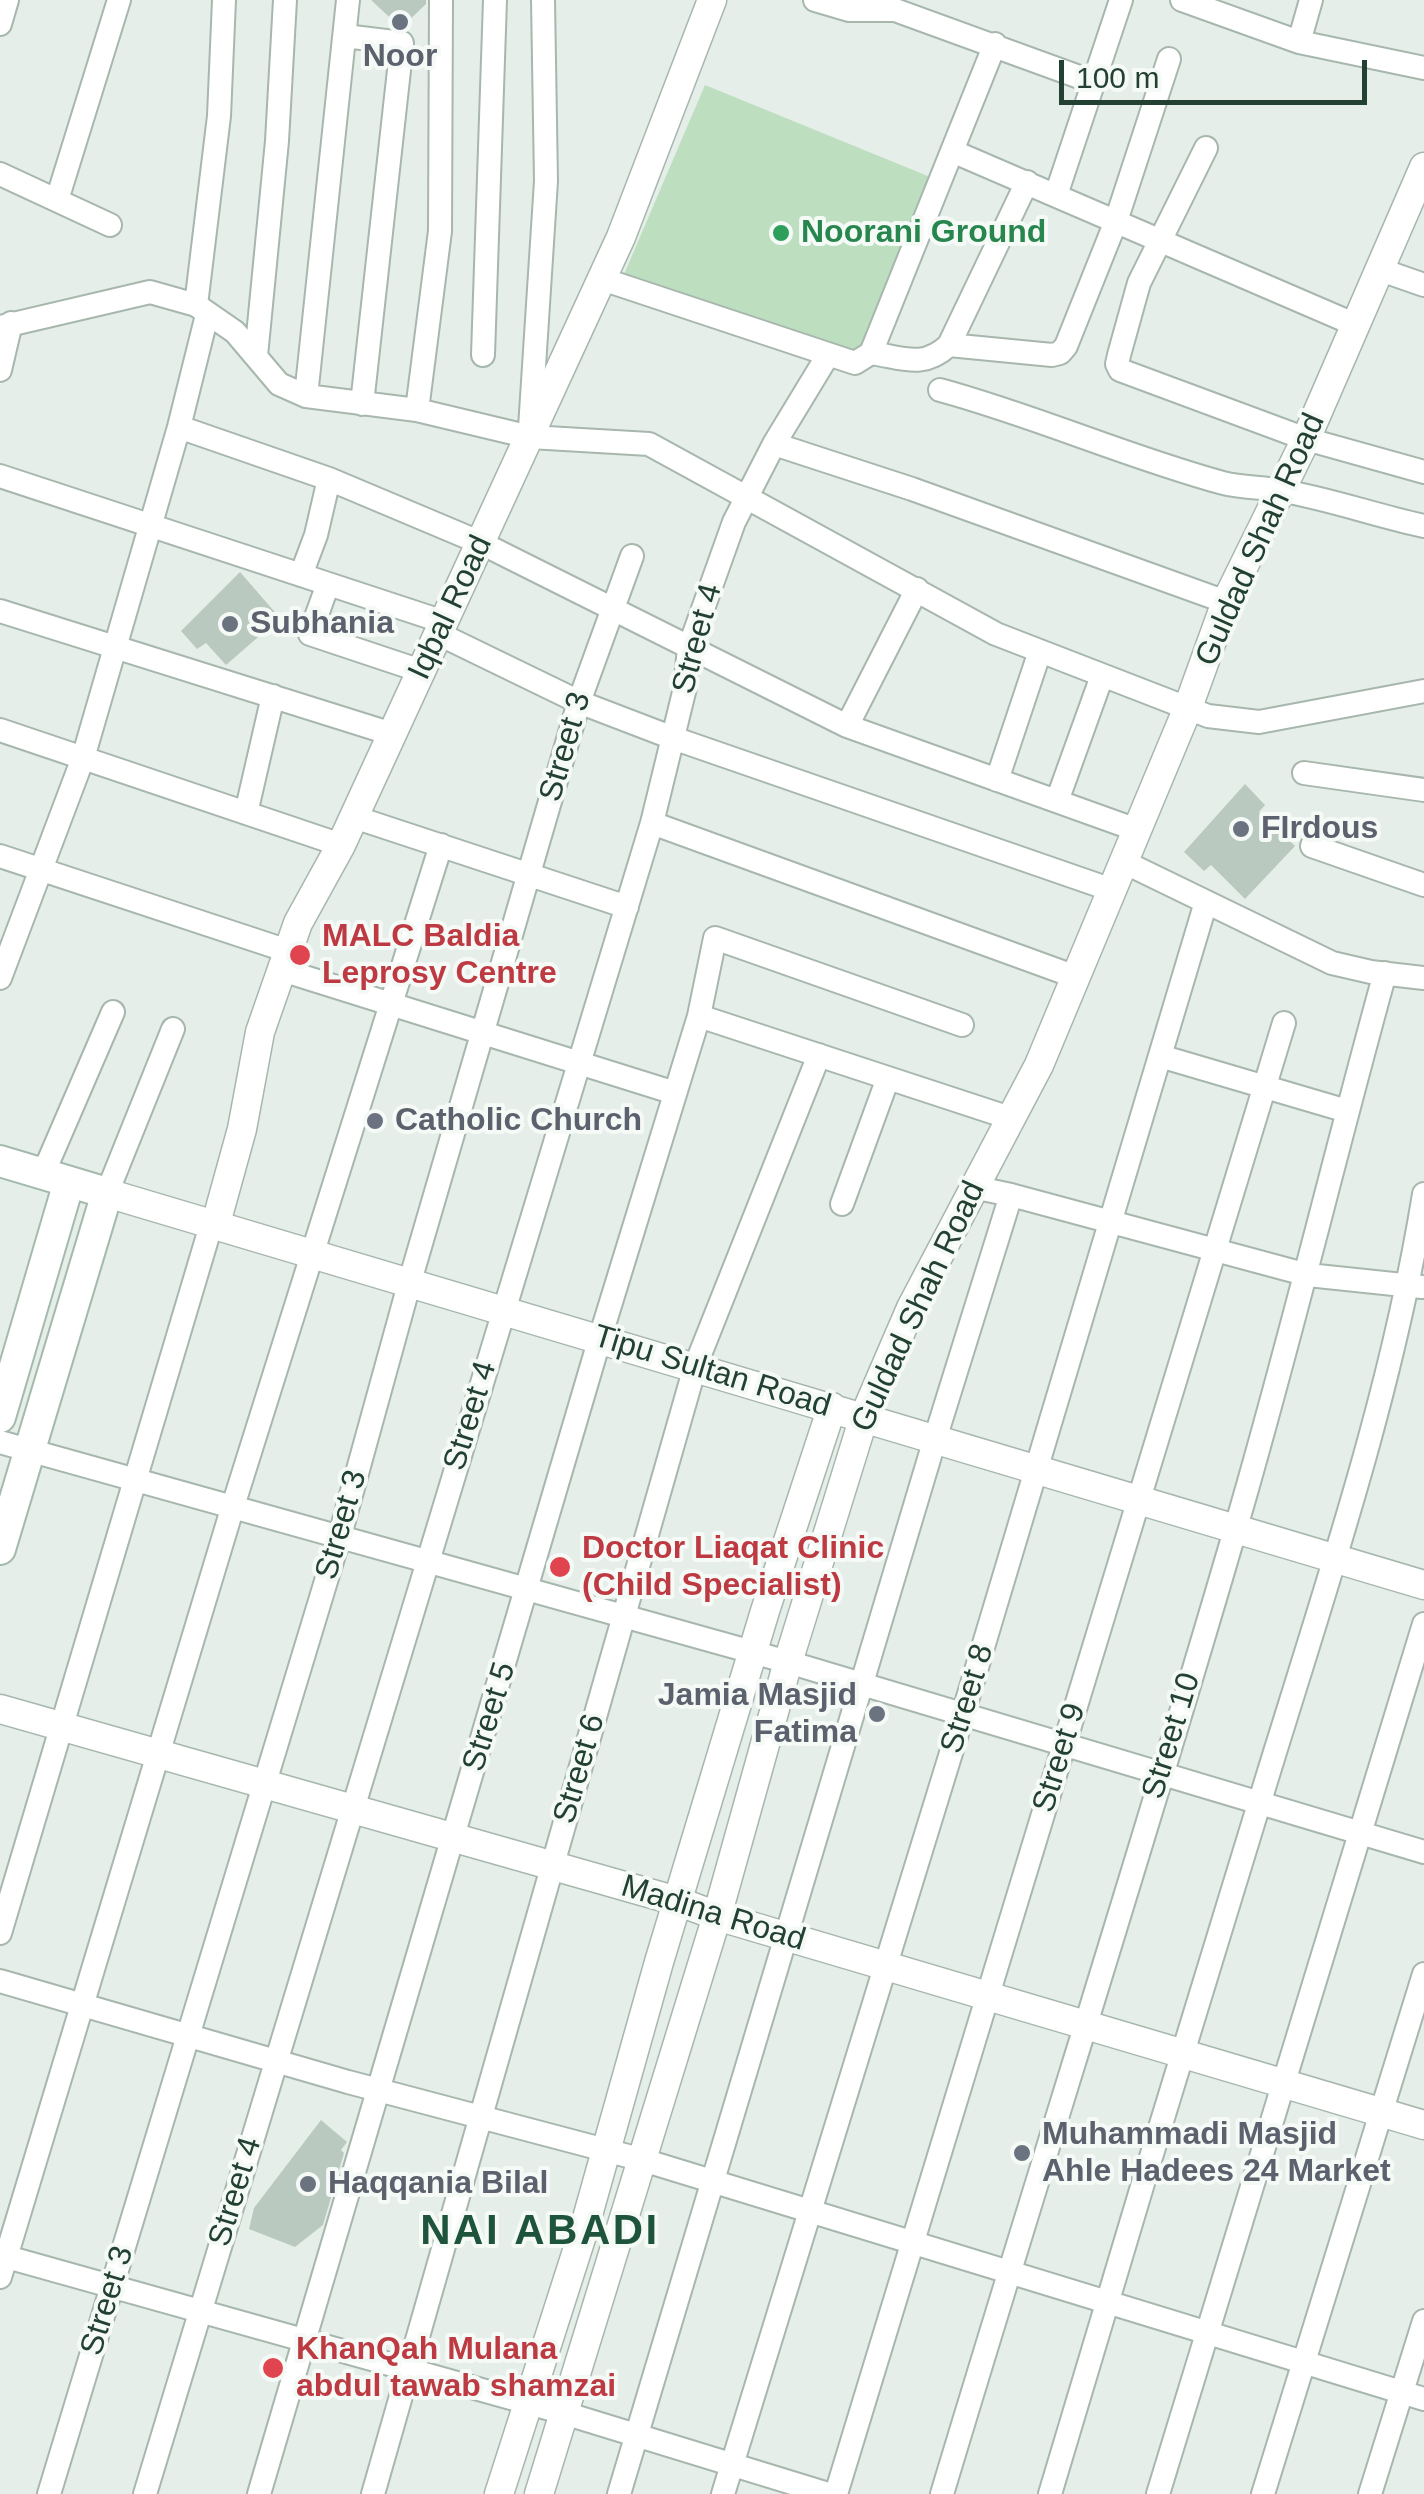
<!DOCTYPE html>
<style>
body{margin:0}
#map{position:relative;width:1424px;height:2494px;overflow:hidden;background:#e5eee8;font-family:Helvetica,sans-serif}
canvas{display:block}
.scale{position:absolute;left:1059px;top:60px;width:308px;height:45px;box-sizing:border-box;border:5px solid #234133;border-top:0;padding-left:12px;font-size:30px;line-height:35px;white-space:nowrap;color:#234133;-webkit-text-stroke:8px #f5faf7;paint-order:stroke}
</style>
<div id="map">
<canvas width="1424" height="2494"></canvas>
<div class="scale">100 m</div>
</div>
<script>
const context = document.querySelector('canvas').getContext('2d');
context.lineJoin = 'round';
function fill(path, color) {
  context.fillStyle = color;
  context.fill(path, 'evenodd');
}
function stroke(path, color, width, dash) {
  context.strokeStyle = color;
  context.lineWidth = width;
  context.lineCap = dash ? 'butt' : 'round';
  context.setLineDash(dash || []);
  context.stroke(path);
}
function write(font, color, halo, rows, align = 'center') {
  context.font = font + ' Helvetica,sans-serif';
  context.lineWidth = 8;
  context.setLineDash([]);
  context.textBaseline = 'middle';
  context.strokeStyle = halo;
  context.fillStyle = color;
  for (const [text, x, y, turn = 0] of rows) {
    context.save();
    context.translate(x, y);
    context.rotate((+turn || 0) * Math.PI / 180);
    context.textAlign = isNaN(turn) ? turn : align;
    if (halo) context.strokeText(text, 0, 0);
    context.fillText(text, 0, 0);
    context.restore();
  }
}
const green = new Path2D(`
 M705 85 940 181 855 363 619 286Z`);
const building = new Path2D(`
 M371 0H426V4L401 28Z
 M240 572 280 618 226 665 206 643 197 649 181 631Z
 M1245 784 1265 805 1259 812 1295 846 1245 899 1211 865 1204 871 1184 852Z
 M321 2120 347 2142 341 2150 344 2153 323 2225 295 2247 249 2229 254 2208Z`);
const minor = new Path2D(`
 M815 0 849 10H895L1093 82
 M1182 0 1299 42 1424 68
 M0 24 7 0
 M345 36 402 43 362 404
 M1299 42 1311 0
 M1206 148 1139 283 1119 355 1117 364 1120 370 1306 439 1424 472
 M952 151 1356 325
 M0 174 110 225
 M1056 195 1121 0
 M57 200 119 0
 M1381 270 1424 285
 M602 279 855 363 871 353 995 44
 M196 305 219 116 224 0
 M0 327 150 292 196 305 235 332 279 384 306 396 417 410 530 437 649 444 996 634 1208 716 1259 722 1424 691
 M949 345 1052 355 1060 353 1066 346 1116 221 1169 59
 M871 353C904 358 923 369 949 345L1027 182
 M483 355 495 0
 M256 356 277 141 285 0
 M0 370 11 323
 M940 390C1036 416 1127 457 1223 483 1243 488 1263 487 1283 491 1330 499 1377 516 1424 526
 M306 396 348 0
 M417 410 440 231 441 0
 M179 427 329 479 481 543 847 726 1137 830
 M530 428 546 181 543 0
 M774 444 912 489 1226 602
 M0 476 444 622
 M301 575 316 535 329 479
 M328 584 310 634 421 671
 M0 611 392 734
 M439 634 579 702 673 738 1112 890
 M847 726 917 589
 M0 730 341 845
 M1304 773 1424 790
 M997 780 1040 651
 M1057 801 1102 676
 M246 813 273 696
 M354 817 627 907
 M652 823 1076 977
 M1312 846 1424 885
 M0 856 288 951
 M1124 862 1332 963 1371 972 1424 978
 M282 970 675 1093
 M0 978 83 758 179 427 207 315
 M699 1016 1010 1118
 M1160 1056 1347 1111
 M43 1174 113 1012
 M107 1193 173 1029
 M1011 1195 1308 1275 1422 1287
 M842 1204 888 1078
 M0 1442 788 1662 1424 1852
 M0 1933 212 1222
 M0 1981 348 2082 643 2160 1424 2399
 M0 2255 564 2413 828 2494
 M0 2277 233 1506 441 845
 M49 2494 340 1535 410 1281 579 702 632 556
 M145 2494 652 823 685 688 689 648 734 522 774 444 828 355
 M259 2494 600 1338 699 1016 715 938 962 1025
 M373 2494 695 1367 819 1055
 M619 2494 935 1439 1011 1195 973 1187
 M723 2494 963 1714 1206 902
 M836 2494 1284 1023
 M942 2494C1039 2171 1142 1850 1236 1527 1290 1343 1334 1157 1385 973
 M1050 2494C1121 2255 1193 2016 1267 1778 1326 1586 1392 1393 1424 1194
 M1158 2494 1424 1624
 M1263 2494 1424 1974
 M1370 2494 1424 2321`);
const tertiary = new Path2D(`
 M107 1193 1424 1585
 M216 1223 242 1129 260 1032 298 923 341 845 621 237 712 0
 M0 1709 677 1901 717 1916 1424 2125
 M499 2494 584 2229 659 1962 765 1611 832 1407
 M539 2494 717 1916 788 1662 864 1417 911 1308 1039 1065 1187 710 1226 602 1306 439 1424 167`);
const secondary = new Path2D(`
 M0 1161 107 1193 0 1549
 M0 1417 69 1182`);
const markers = [
 [400,22,10,"#6b7280"],
 [781,233,10,"#2e9e5b"],
 [230,624,10,"#6b7280"],
 [1241,829,10,"#6b7280"],
 [300,955,12,"#e0444e"],
 [375,1121,10,"#6b7280"],
 [560,1567,12,"#e0444e"],
 [877,1714,10,"#6b7280"],
 [1022,2153,10,"#6b7280"],
 [308,2184,10,"#6b7280"],
 [273,2368,12,"#e0444e"]
];
const worshipNames = [
 ["Noor",400,57,"center"],
 ["Subhania",250,624],
 ["FIrdous",1261,829],
 ["Catholic Church",395,1121],
 ["Jamia Masjid",857,1696,"right"],
 ["Fatima",857,1733,"right"],
 ["Muhammadi Masjid",1042,2135],
 ["Ahle Hadees 24 Market",1042,2172],
 ["Haqqania Bilal",328,2184]
];
const leisureNames = [
 ["Noorani Ground",801,233]
];
const streetNames = [
 ["Guldad Shah Road",1261,540,-66],
 ["Iqbal Road",451,608,-65],
 ["Street 4",698,639,-75],
 ["Street 3",566,747,-74],
 ["Guldad Shah Road",919,1307,-65],
 ["Tipu Sultan Road",712,1372,17],
 ["Street 4",471,1416,-73],
 ["Street 3",342,1525,-74],
 ["Street 8",968,1699,-73],
 ["Street 5",490,1717,-73],
 ["Street 10",1172,1736,-73],
 ["Street 9",1060,1758,-73],
 ["Street 6",580,1769,-74],
 ["Madina Road",713,1914,17],
 ["Street 4",236,2192,-73],
 ["Street 3",108,2301,-73]
];
const healthNames = [
 ["MALC Baldia",322,937],
 ["Leprosy Centre",322,974],
 ["Doctor Liaqat Clinic",582,1549],
 ["(Child Specialist)",582,1586],
 ["KhanQah Mulana",296,2350],
 ["abdul tawab shamzai",296,2387]
];
const districtNames = [
 ["NAI ABADI",540,2232]
];
fill(green, '#bddfc0');
fill(building, '#bac9c0');
stroke(minor, '#a7b7ae', 26);
stroke(tertiary, '#a7b7ae', 31);
stroke(secondary, '#a3baad', 34);
stroke(minor, '#fff', 22);
stroke(tertiary, '#fff', 28);
stroke(secondary, '#fff', 30);
for (const [x, y, r, color] of markers) {
  const dot = new Path2D();
  dot.arc(x, y, r, 0, 2 * Math.PI);
  context.fillStyle = color;
  context.fill(dot);
  stroke(dot, '#f5faf7', 4);
}
write('bold 32px', '#5b616d', '#f5faf7', worshipNames, 'left');
write('bold 32px', '#27864d', '#f5faf7', leisureNames, 'left');
write('32px', '#234133', '#f5faf7', streetNames);
write('bold 32px', '#be3a42', '#f5faf7', healthNames, 'left');
context.letterSpacing = '2.5px';
write('bold 42px', '#1e533c', '#f5faf7', districtNames);
context.letterSpacing = '0px';
</script>
